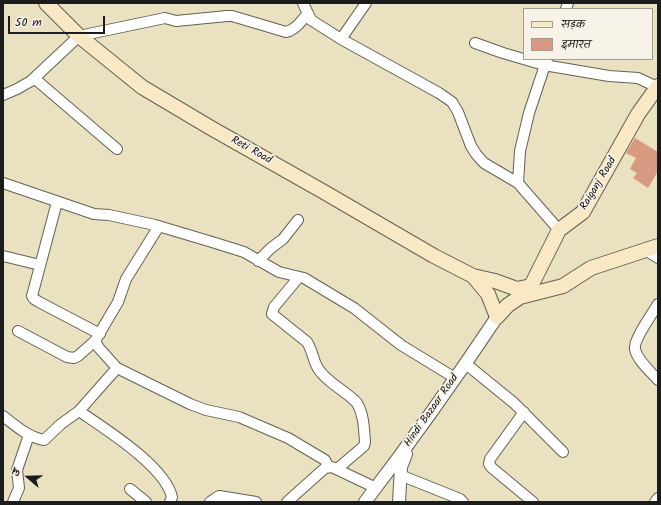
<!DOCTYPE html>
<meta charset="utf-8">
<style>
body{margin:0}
#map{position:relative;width:661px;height:505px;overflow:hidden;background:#e9e1bf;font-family:Kalam,"Playpen Sans Deva",sans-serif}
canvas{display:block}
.frame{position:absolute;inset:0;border:4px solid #1c1c1c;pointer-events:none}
.legend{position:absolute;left:523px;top:8px;width:130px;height:52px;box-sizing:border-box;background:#f7f3e8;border:1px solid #9f9d96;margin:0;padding:5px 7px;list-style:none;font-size:12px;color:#1c1c1c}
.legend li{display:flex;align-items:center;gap:8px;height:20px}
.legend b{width:20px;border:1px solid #9f9d96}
.north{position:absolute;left:8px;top:457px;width:40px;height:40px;-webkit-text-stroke:3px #f7f3e8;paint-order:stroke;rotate:290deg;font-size:11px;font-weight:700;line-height:16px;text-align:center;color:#1c1c1c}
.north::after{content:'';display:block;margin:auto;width:14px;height:18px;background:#1c1c1c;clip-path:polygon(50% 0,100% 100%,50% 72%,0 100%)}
.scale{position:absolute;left:8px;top:16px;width:97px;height:18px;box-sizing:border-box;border:2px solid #1c1c1c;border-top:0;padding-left:5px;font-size:12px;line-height:14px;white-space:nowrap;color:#1c1c1c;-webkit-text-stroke:3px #f7f3e8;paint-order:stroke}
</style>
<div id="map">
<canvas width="661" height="505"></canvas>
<div class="frame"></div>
<ul class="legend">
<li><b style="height:5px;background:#f8e8c3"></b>सड़क</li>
<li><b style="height:11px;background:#d79982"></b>इमारत</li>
</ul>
<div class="north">उ</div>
<div class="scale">50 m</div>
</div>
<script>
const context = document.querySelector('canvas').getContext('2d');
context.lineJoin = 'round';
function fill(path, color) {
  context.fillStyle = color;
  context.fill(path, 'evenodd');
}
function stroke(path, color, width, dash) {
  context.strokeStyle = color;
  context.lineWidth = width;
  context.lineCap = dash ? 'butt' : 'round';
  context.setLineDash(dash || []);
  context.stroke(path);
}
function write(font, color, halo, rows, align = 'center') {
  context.font = font + ' Kalam,sans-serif';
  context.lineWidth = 3.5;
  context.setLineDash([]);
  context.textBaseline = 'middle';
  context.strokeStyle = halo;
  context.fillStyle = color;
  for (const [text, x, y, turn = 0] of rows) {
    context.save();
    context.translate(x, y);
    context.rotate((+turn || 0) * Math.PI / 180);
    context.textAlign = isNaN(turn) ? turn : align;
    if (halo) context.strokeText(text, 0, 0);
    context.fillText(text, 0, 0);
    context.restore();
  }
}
const building = new Path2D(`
 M635 138 658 152V171L648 188 633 178 637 173 630 169 636 158 626 153Z`);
const minor = new Path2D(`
 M303 3 311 20 341 39 439 93 452 102 458 112 471 146 476 154 484 163 518 183 559 230
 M566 9 568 3
 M341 39 366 3
 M475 43 503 53 544 65 609 76 638 78 657 87
 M34 78 117 149
 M3 95 17 89 31 81 79 36 165 18 176 21 227 16H232L286 32C296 30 302 20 308 13
 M3 183 94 214 109 215 155 225 212 242 244 252 279 272 304 278 354 308 401 345 455 378
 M518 183 520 151 529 113 547 59
 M57 202 32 296 34 299 39 302 100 334
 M645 250 658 258
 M3 256 40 265
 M258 261 271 248 283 239 298 220
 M299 277 274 307 272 314 307 342C313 351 313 362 319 370 329 384 346 391 357 403 364 415 364 429 365 442L364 446 337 469
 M658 304C653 313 633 340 635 349 637 360 651 372 658 380
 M18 331 67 357 74 358 78 356 95 341
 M466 364 514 403 563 452
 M117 368 190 404 206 410 239 417 288 438 325 460 328 466
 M79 411C105 429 165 466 172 497L170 502
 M524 412 490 459 489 464 492 468 533 502
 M3 416C16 426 28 437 44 440L61 424 79 411 117 368 99 348 95 341 118 302 126 279 159 226
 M400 475 460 499 463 502
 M130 489 146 502
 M13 502 19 488 17 470 29 435
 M210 502 219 496 256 502
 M287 502 325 468 332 467 376 488
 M655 502 658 498`);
const tertiary = new Path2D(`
 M365 502C411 442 455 380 497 317
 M399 502 401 467 406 454`);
const secondary = new Path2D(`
 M46 3 79 36 142 87 211 128 324 192 434 256 473 276
 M473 276 495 281 517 289 520 297 508 305 497 317 488 294Z
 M517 289 531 286 559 230 583 212 638 114 658 86
 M520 297 563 286 591 268 658 246`);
const streetNames = [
 ["Reti Road",251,151,29],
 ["Raiganj Road",599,184,-59],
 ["Hindi Bazaar Road",432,411,-55]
];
fill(building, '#d79982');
stroke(minor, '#646155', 12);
stroke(tertiary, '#646155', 14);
stroke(secondary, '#646155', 16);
stroke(minor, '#fff', 10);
stroke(tertiary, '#fff', 12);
stroke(secondary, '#f8e8c3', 14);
write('11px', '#1c1c1c', '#f7f3e8', streetNames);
</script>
